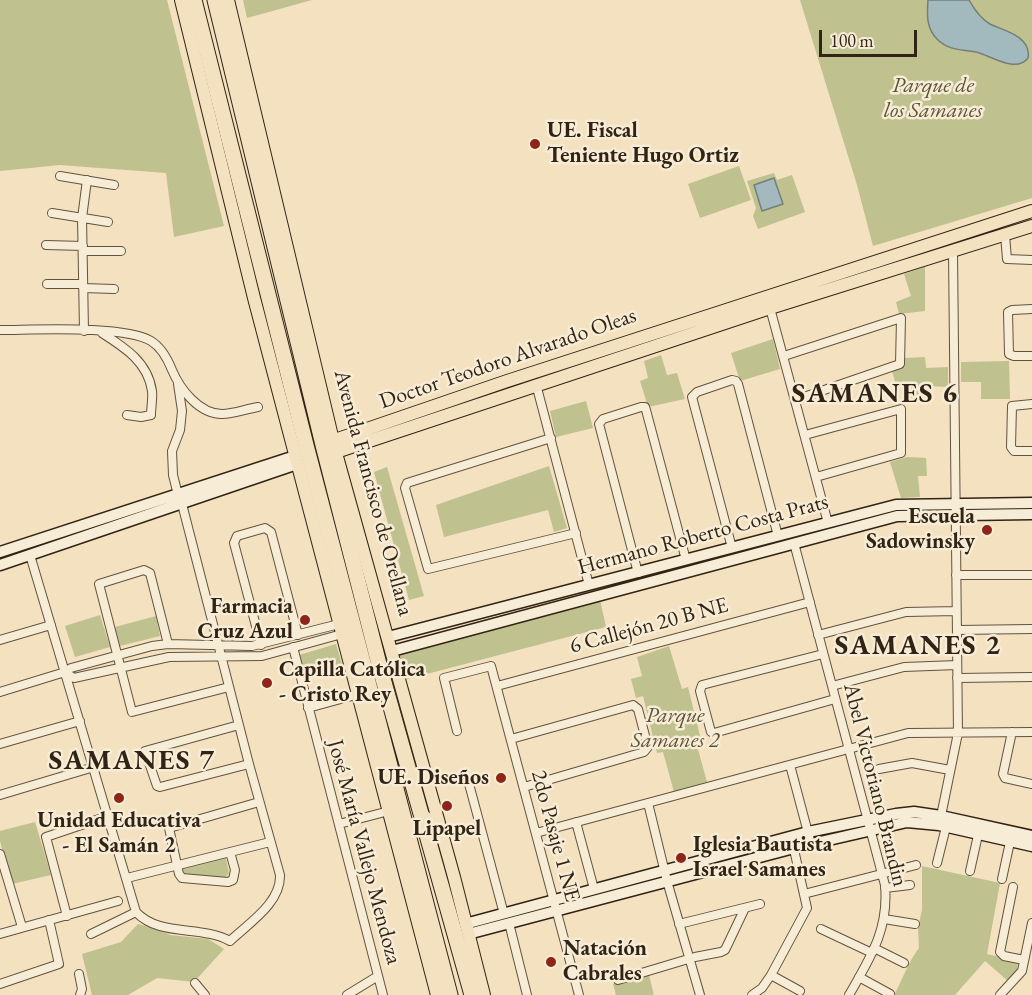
<!DOCTYPE html>
<meta charset="utf-8">
<style>
body{margin:0}
#map{position:relative;width:1032px;height:995px;overflow:hidden;background:#f3e1c0;font-family:"EB Garamond",serif}
canvas{display:block}
.scale{position:absolute;left:819px;top:30px;width:98px;height:27px;box-sizing:border-box;border:3px solid #322414;border-top:0;padding-left:8px;font-size:18px;line-height:21px;white-space:nowrap;color:#322414;-webkit-text-stroke:4px #f7ecd6;paint-order:stroke}
</style>
<div id="map">
<canvas width="1032" height="995"></canvas>
<div class="scale">100 m</div>
</div>
<script>
const context = document.querySelector('canvas').getContext('2d');
context.lineJoin = 'round';
function fill(path, color) {
  context.fillStyle = color;
  context.fill(path, 'evenodd');
}
function stroke(path, color, width, dash) {
  context.strokeStyle = color;
  context.lineWidth = width;
  context.lineCap = dash ? 'butt' : 'round';
  context.setLineDash(dash || []);
  context.stroke(path);
}
function write(font, color, halo, rows, align = 'center') {
  context.font = font + ' "EB Garamond",serif';
  context.lineWidth = 5;
  context.setLineDash([]);
  context.textBaseline = 'middle';
  context.strokeStyle = halo;
  context.fillStyle = color;
  for (const [text, x, y, turn = 0] of rows) {
    context.save();
    context.translate(x, y);
    context.rotate((+turn || 0) * Math.PI / 180);
    context.textAlign = isNaN(turn) ? turn : align;
    if (halo) context.strokeText(text, 0, 0);
    context.fillText(text, 0, 0);
    context.restore();
  }
}
const green = new Path2D(`
 M0 0H167L224 226 174 237 166 173 60 165 0 171Z
 M243 0H312L247 18Z
 M800 0H1032V198L873 246 857 185Z
 M739 166 751 200 700 218 688 184Z
 M774 173 777 180 792 175 805 212 758 229 753 216 756 208 747 181Z
 M925 267V311L899 314 896 302 911 296 904 274Z
 M773 339 780 369 740 381 731 353Z
 M661 355 667 375 677 373 685 399 648 407 640 381 648 378 644 361Z
 M925 357 926 368 948 367V387L927 386 926 400H907V383L896 385 892 371 905 367V358Z
 M1009 361 1010 399H981V382H961V362Z
 M586 401 593 428 556 437 550 411Z
 M907 457 926 458 927 476H918L920 497 901 498 890 462Z
 M549 466 567 528 554 532 548 510 444 537 436 505Z
 M387 467 424 596 409 600 374 472Z
 M599 595 606 627 400 681 392 651Z
 M100 615 110 647 75 657 65 626Z
 M156 616 160 636 120 646 115 627Z
 M336 644 342 664 306 676 299 655Z
 M669 646 682 689 688 687 701 740 696 742 707 782 674 792 663 752 657 753 643 696 636 698 631 679 642 676 637 657Z
 M35 822 51 875 12 884 0 841V831Z
 M225 855 229 873 225 878 182 874 180 867Z
 M922 866 1000 883 987 954 1018 961 1017 970 1008 981 985 961 955 995H894C903 979 908 962 919 948L918 928 922 910Z
 M138 924 161 930 170 935 208 939 224 949 194 982 157 978 128 995H92L82 954 121 942Z
 M649 975 654 995H616L613 984Z`);
const water = new Path2D(`
 M928 0H969C974 9 981 19 990 24 1002 30 1032 36 1028 58 1016 74 990 55 976 52 961 49 949 51 937 39 926 28 927 14 928 0Z
 M774 178 783 204 762 211 754 185Z`);
const street = new Path2D(`
 M60 176 114 185
 M52 213 108 222
 M1005 235 1007 259 1032 260
 M46 245 83 246
 M83 251H121
 M47 284H83
 M83 288 114 289
 M770 308 828 523
 M1032 309 1012 310 1008 312 1009 354 1014 356H1032
 M0 330C35 330 123 325 151 341 161 347 168 360 172 370 180 389 199 414 222 414 233 414 246 409 258 407
 M84 331 82 218 87 180
 M102 333C124 347 148 362 152 391 153 398 151 407 151 415L141 417 127 415
 M784 356 901 318 900 364 795 400
 M178 384 182 411 180 430 172 451 173 475 178 495
 M536 384 589 585
 M1032 404 1012 406 1011 447 1014 451H1032
 M805 435 901 409V453L816 477
 M551 438 407 483 405 488 428 569 576 533
 M794 543 885 885C889 930 870 958 849 995
 M732 548 692 397 697 392 732 380 736 381 738 384 778 536
 M30 555 136 912C159 937 201 925 230 941 249 923 281 903 280 875L249 764 182 504
 M638 573 599 424 603 419 641 407H645L646 410 686 560
 M956 575H1032
 M339 624 252 646 168 644 152 646 71 668 65 672 74 678 169 657 262 656 342 634
 M957 630 1032 629
 M818 635 906 612 956 611
 M0 640 51 625
 M168 644 150 573 144 570 99 584 132 712 229 687
 M261 645 234 543 237 536 265 528 271 532 298 635
 M293 647 383 995
 M823 654 702 685 700 691 711 732 714 733 835 699
 M957 678 1032 677
 M497 686 810 602
 M832 686 904 667 957 665
 M0 692 65 672
 M308 708 359 694
 M239 725 145 751 157 786 160 787 249 764
 M457 731 444 678 491 666 579 995
 M1012 732 1003 774 1005 778 1032 784
 M511 739 633 705 638 709 648 747 644 752 524 787
 M0 744 80 721
 M790 765 811 844
 M879 769 912 763 950 770
 M469 784 504 914
 M0 795 94 767
 M648 803 667 881 700 995
 M940 821 958 733 953 251
 M576 822 594 889
 M339 824 389 811
 M536 833 908 733 1032 732
 M230 852 235 870 233 880 228 882 182 878 179 874 169 828 259 802
 M0 854 22 927
 M937 863 946 827
 M970 871 978 835
 M127 878 270 842
 M1002 879 1010 842
 M1013 887 1000 952 1004 956 1024 960
 M885 888 910 885
 M804 894 916 865
 M67 916 46 837 108 816
 M884 919 915 924
 M509 923 527 995
 M679 924 760 904
 M821 929 872 953
 M0 934 118 901
 M91 934 136 912
 M874 948 904 963
 M79 974 82 989 80 995
 M771 975 800 991
 M859 977 890 994
 M618 980 695 957 721 952 725 950 745 908
 M195 983 205 995
 M0 984 59 964 49 920
 M347 995 378 976
 M752 995 762 988 771 975 807 908 793 845
 M1000 995 1022 971 1032 923`);
const secondary = new Path2D(`
 M0 552 295 456
 M0 565 297 464
 M388 637 896 505 1032 503
 M392 651 897 516 1032 514
 M465 924 808 832 896 814 914 812 941 816 1032 836
 M468 934 794 848 907 822 939 825 1032 846`);
const primary = new Path2D(`
 M181 0 254 298 437 995
 M228 0 336 453 454 877 484 995
 M326 443 507 381 1032 211
 M330 454 770 308 1032 226`);
const highway = new Path2D(`
 M194 0 306 445 450 995
 M215 0 323 445 380 668 472 995
 M423 817 442 834`);
const markers = [
 [535,144,6,"#8f2418"],
 [987,530,6,"#8f2418"],
 [305,620,6,"#8f2418"],
 [267,683,6,"#8f2418"],
 [501,778,6,"#8f2418"],
 [119,798,6,"#8f2418"],
 [447,806,6,"#8f2418"],
 [681,858,6,"#8f2418"],
 [551,962,6,"#8f2418"]
];
const parkNames = [
 ["Parque de",933,86],
 ["los Samanes",933,111],
 ["Parque",675,716],
 ["Samanes 2",675,741]
];
const poiNames = [
 ["UE. Fiscal",547,131],
 ["Teniente Hugo Ortiz",547,156],
 ["Escuela",975,517,"right"],
 ["Sadowinsky",975,542,"right"],
 ["Farmacia",293,607,"right"],
 ["Cruz Azul",293,632,"right"],
 ["Capilla Católica",279,670],
 ["- Cristo Rey",279,695],
 ["UE. Diseños",489,778,"right"],
 ["Unidad Educativa",119,821,"center"],
 ["- El Samán 2",119,846,"center"],
 ["Lipapel",447,829,"center"],
 ["Iglesia Bautista",693,845],
 ["Israel Samanes",693,870],
 ["Natación",563,949],
 ["Cabrales",563,974]
];
const streetNames = [
 ["Doctor Teodoro Alvarado Oleas",508,359,-19],
 ["Avenida Francisco de Orellana",373,493,75],
 ["Hermano Roberto Costa Prats",703,535,-15],
 ["6 Callejón 20 B NE",649,626,-15],
 ["Abel Victoriano Brandin",875,785,76],
 ["2do Pasaje 1 NE",555,836,75],
 ["José María Vallejo Mendoza",364,852,75]
];
const districtNames = [
 ["SAMANES 6",875,394],
 ["SAMANES 2",918,646],
 ["SAMANES 7",132,761]
];
fill(green, '#bfc18f');
fill(water, '#a2babe');
stroke(water, '#757e7a', 1.5);
stroke(street, '#62533f', 10);
stroke(secondary, '#322414', 13);
stroke(primary, '#322414', 14);
stroke(highway, '#322414', 17);
stroke(street, '#f7ecd6', 8);
stroke(secondary, '#f7ecd6', 10);
stroke(primary, '#f3e1c0', 12);
stroke(highway, '#f3e1c0', 15);
for (const [x, y, r, color] of markers) {
  const dot = new Path2D();
  dot.arc(x, y, r, 0, 2 * Math.PI);
  context.fillStyle = color;
  context.fill(dot);
  stroke(dot, '#f7ecd6', 2);
}
write('italic 22px', '#5c5339', '#f7ecd6', parkNames);
write('bold 22px', '#322414', '#f7ecd6', poiNames, 'left');
write('22px', '#322414', '#f7ecd6', streetNames);
context.letterSpacing = '1.5px';
write('bold 28px', '#322414', '#f7ecd6', districtNames);
context.letterSpacing = '0px';
</script>
